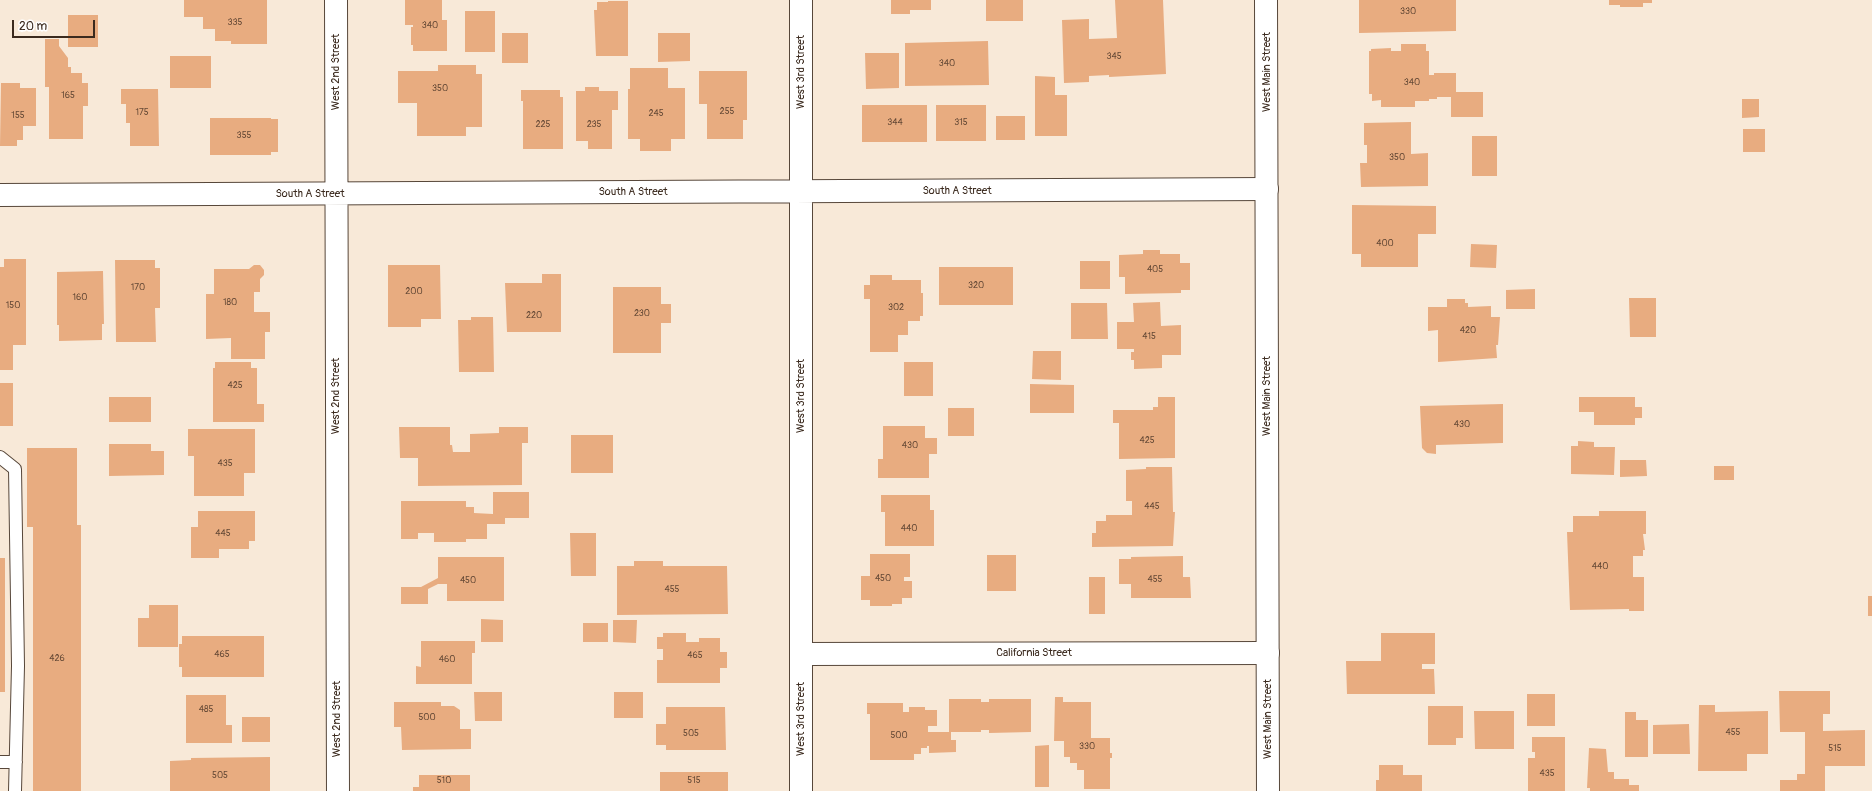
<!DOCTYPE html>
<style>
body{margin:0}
#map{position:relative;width:1872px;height:791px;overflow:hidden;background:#f8e9d8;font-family:Pangolin,sans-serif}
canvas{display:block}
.scale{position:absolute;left:12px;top:20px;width:83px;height:18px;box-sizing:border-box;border:2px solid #3b2a1e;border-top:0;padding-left:5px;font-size:12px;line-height:14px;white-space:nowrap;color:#3b2a1e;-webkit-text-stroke:3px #fff;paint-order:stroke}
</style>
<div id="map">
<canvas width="1872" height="791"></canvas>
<div class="scale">20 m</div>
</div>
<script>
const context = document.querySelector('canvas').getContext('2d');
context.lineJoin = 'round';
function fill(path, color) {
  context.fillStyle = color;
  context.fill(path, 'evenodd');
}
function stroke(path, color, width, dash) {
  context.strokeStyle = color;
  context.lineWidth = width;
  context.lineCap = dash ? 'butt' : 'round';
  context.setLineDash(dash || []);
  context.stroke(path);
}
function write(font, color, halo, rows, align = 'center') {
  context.font = font + ' Pangolin,sans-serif';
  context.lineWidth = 3;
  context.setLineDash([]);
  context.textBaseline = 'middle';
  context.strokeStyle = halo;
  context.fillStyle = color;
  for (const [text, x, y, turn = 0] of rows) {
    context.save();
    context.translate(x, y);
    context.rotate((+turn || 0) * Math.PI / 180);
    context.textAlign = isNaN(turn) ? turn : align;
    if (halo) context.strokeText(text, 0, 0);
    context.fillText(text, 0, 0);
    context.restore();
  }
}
const building = new Path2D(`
 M184 0H267V44H231V41H215V29H203V17H184Z
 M405 0H442V20H447V51H413V45H411V27H413V25H405Z
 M891 0H931V10H910V14H891Z
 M986 0H1023V21H986Z
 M1115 0H1163L1166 74 1109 77V75L1089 76V82L1064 83 1062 20 1089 19V39L1117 38Z
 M1359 0H1456V31L1359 33Z
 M1609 0H1652V3H1643V7H1620V5H1609Z
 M608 1H628V56H596L594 10H597V2H608Z
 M465 11H495V52H465Z
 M68 15H98V47H68Z
 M502 33H528V63H502Z
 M658 33H690V61L658 62Z
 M45 39H59V46L68 58V67H71V73H82V83H88V106H83V139H49V87H45Z
 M988 41 989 85 905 86V43Z
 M1401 44H1426V51H1429V75H1434V73H1456V92H1483V117H1451V97H1437V99H1429V101H1415V107H1381V100L1372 101V94H1369V51H1371V49L1391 48V51H1401Z
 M865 53H899V88L866 89Z
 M170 56H211V88H170Z
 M438 65H476V74H482V127H466V136H417V103H398V71H438Z
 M630 68H668V88H685V139H671V151H640V139H628V89H630Z
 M699 71H747V120H743V139H707V104H699Z
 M1035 76 1055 77V95H1067V136H1035Z
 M1 83H20V88H36V126H23V140H17V146H0Z
 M585 87H599V91H618V110H612V149H588V141H576V91H585Z
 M121 89H158L159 146H130V123H126V104H121Z
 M521 90H560V97H563V149H523V101H521Z
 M1742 99H1759V117L1742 118Z
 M862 105H927V142H862Z
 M936 105H986V141H936Z
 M996 116H1025V140H996Z
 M210 118H271V119H278V152H271V155H210Z
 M1411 122V154L1428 153V186L1361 187 1360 163H1367V145H1364V123Z
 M1743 129H1765V152H1743Z
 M1472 136H1497V176H1472Z
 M1352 205 1436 206V234H1418V267H1361V254H1352Z
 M1471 244 1497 245 1496 268 1470 267Z
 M1143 250H1160V254H1180V263H1190V290H1181V293L1125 294V277H1119V255L1143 254Z
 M4 259H26V345H13V370H0V267H4Z
 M115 260H155V268H160V308H155L156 342H116Z
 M1080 261H1110V289H1080Z
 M254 265H260L264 270V275L260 279V292H254V312H270V332H265V359H231V338L206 339V294H214V269H249Z
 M388 265H440L441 319H421V327H388Z
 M939 267H1013V305H939Z
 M103 271 104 324H102V340L59 341V325H57V272Z
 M542 274H561V332H507L505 283H542Z
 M870 275H892V280H921V293H923V316H920V321H908V335H898V352H870V299H864V285H870Z
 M613 287H661V304H671V323H661V353H613Z
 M1535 289V309H1506V290Z
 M1629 298H1656V337H1630Z
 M1447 299H1465V303H1468V307L1491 306V317H1500L1498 345H1496L1497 358 1438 362V330L1428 331V307H1447Z
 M1160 302 1161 326 1181 325V355H1162V368L1134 369V360H1131V352H1134V349H1117V322H1134L1133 303Z
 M1071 303H1107L1108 339H1071Z
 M471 317H493L494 372H459L458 320H471Z
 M1033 351H1061V380L1032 379Z
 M215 362H251V368H257V404H264V422H213V368H215Z
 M904 362H933V396H904Z
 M0 383H13V426H0Z
 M1030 384 1074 385V413H1030Z
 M109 397H151V422H109Z
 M1158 397H1175V458L1119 459V423H1113V410H1153V407H1158Z
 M1579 397H1635V407H1642V418H1635V425H1594V412H1579Z
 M1503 404V443L1436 445V454L1427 453 1422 448 1420 406Z
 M948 408H974V436H948Z
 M883 426H925V438H937V454H929V478H878V459H883Z
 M399 427H450V445H452L453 452H470V434L499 433V427H528V443H522V485L418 486V458H400Z
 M188 429H255V473H244V496H194V456H188Z
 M571 435H613V473H571Z
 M1578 441 1594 442V447H1615L1614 475 1571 474V446H1578Z
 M109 444H151V451H164V475L109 476Z
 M27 448H77V525H81V791H33V527H27Z
 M1620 460H1646L1647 476 1620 477Z
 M1714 466H1734V480H1714Z
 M1146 467H1172L1173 512H1175L1173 546 1092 547V533H1096V521H1106V515H1132V501H1126V470L1146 469Z
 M493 492H529V518H505V524H487V539H466V542H434V533H418V539H401V501H466V507H474V513L493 514Z
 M881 495H930V510H934V546H885V512H881Z
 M198 511H255V541H249V549H219V558H191V527H198Z
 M1599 511H1646V534H1643L1645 550H1643V556H1633V577H1644V611H1629V609L1570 610 1567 532H1573V516H1599Z
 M570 533H596V576H571Z
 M870 554H910V577H904V581H912V598H902V604H892V606H870V600H861V576H870Z
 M987 555H1016V591H987Z
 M1183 556V577H1190L1191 598H1131V584H1119V559H1131V557Z
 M438 557H504V601H447V584H438L428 589V604H401V587H421L438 578Z
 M0 558H5V692H0Z
 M634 561H663V566H727L728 614 617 615V566H634Z
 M1089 577H1105V614H1089Z
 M1868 596H1872V616H1868Z
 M149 605H178V647H138V618H149Z
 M481 619 503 620V642H481Z
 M613 620H637L636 643 613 642Z
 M583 623H608V642H583Z
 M663 633H686V642H699V638H720V652H727V668H720V683H657V660H663V649H657V637H663Z
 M1381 633H1435V664H1422V669H1434L1435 694H1347L1346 661H1381Z
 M182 636H264V677H182V667H179V644H182Z
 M421 641H475V653H472V684H416V666L421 667Z
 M1779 691H1830V714H1823V731L1865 730V766H1825V791H1780V780H1797V774H1805V732H1780Z
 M474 692H502V721H475Z
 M614 692H643V718H614Z
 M1527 694H1555V726H1527Z
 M186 695H226V725H232V743H186Z
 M1055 697H1063V702H1091V738H1110V753H1112V758H1110V789H1084V770H1077V763H1070V757H1064V741H1054Z
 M949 699H981V702H989V699H1031V732L989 733V730H981V732H951V740H956V752L929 753V746H927V748H921V754H914V760H870V714H867V703H903V712H909V707H925V710H937V726H928V732H949Z
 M394 702H441V706H454L460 710V729H471V749L402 750 401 727H394Z
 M1699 705H1715V712L1768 711V754H1747V771H1698Z
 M1428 706H1463V738H1456V745H1428Z
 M666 707H725L726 750H666V745H656V724H666Z
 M1474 711H1514V749H1475Z
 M1625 712H1636V720H1648V757H1625Z
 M242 717H270V742H242Z
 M1689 724 1690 754H1653V725Z
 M1532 737H1565V791H1528V758H1535V752H1532Z
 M1049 745V787H1035V746Z
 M1589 748 1606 749 1608 772H1614V779H1629V785H1639V791H1590V788H1587Z
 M270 757V791H170V761L191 760V758Z
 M1379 765H1403V775H1422V791H1376V780H1379Z
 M660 772H728V791H660Z
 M419 775H470V791H413V787H419Z`);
const service = new Path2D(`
 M0 457 15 469 18 666 15 791
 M0 762H16`);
const minor = new Path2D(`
 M336 0 338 791
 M801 0V791
 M0 195 1267 189
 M801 654 1268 653`);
const tertiary = new Path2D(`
 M1266 0 1268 791`);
const numberNames = [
 ["330",1408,12],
 ["335",235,23],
 ["340",430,26],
 ["345",1114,57],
 ["340",947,64],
 ["340",1412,83],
 ["350",440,89],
 ["165",68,96],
 ["255",727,112],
 ["175",142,113],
 ["245",656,114],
 ["155",18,116],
 ["344",895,123],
 ["315",961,123],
 ["225",543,125],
 ["235",594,125],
 ["355",244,136],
 ["350",1397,158],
 ["400",1385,244],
 ["405",1155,270],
 ["320",976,286],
 ["170",138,288],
 ["200",414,292],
 ["160",80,298],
 ["180",230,303],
 ["150",13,306],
 ["302",896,308],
 ["230",642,314],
 ["220",534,316],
 ["420",1468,331],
 ["415",1149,337],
 ["425",235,386],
 ["430",1462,425],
 ["425",1147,441],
 ["430",910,446],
 ["435",225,464],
 ["445",1152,507],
 ["440",909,529],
 ["445",223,534],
 ["440",1600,567],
 ["450",883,579],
 ["455",1155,580],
 ["450",468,581],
 ["455",672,590],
 ["465",222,655],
 ["465",695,656],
 ["426",57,659],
 ["460",447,660],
 ["485",206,710],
 ["500",427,718],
 ["455",1733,733],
 ["505",691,734],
 ["500",899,736],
 ["330",1087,747],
 ["515",1835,749],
 ["435",1547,774],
 ["505",220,776],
 ["510",444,781],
 ["515",694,781]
];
const streetNames = [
 ["West 2nd Street",336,72,-90],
 ["West 3rd Street",801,72,-90],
 ["West Main Street",1267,72,-90],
 ["South A Street",957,191],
 ["South A Street",633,192],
 ["South A Street",310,194],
 ["West 2nd Street",336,396,-90],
 ["West 3rd Street",801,396,-90],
 ["West Main Street",1267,396,-90],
 ["California Street",1034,653],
 ["West 2nd Street",337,719,-90],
 ["West 3rd Street",801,719,-90],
 ["West Main Street",1268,719,-90]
];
fill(building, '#e8ac80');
stroke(service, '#57473a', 14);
stroke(minor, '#57473a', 24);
stroke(tertiary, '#57473a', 24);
stroke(service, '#fff', 12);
stroke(minor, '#fff', 22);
stroke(tertiary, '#fff', 22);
write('9px', '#664a36', null, numberNames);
write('11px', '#3b2a1e', '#fff', streetNames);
</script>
